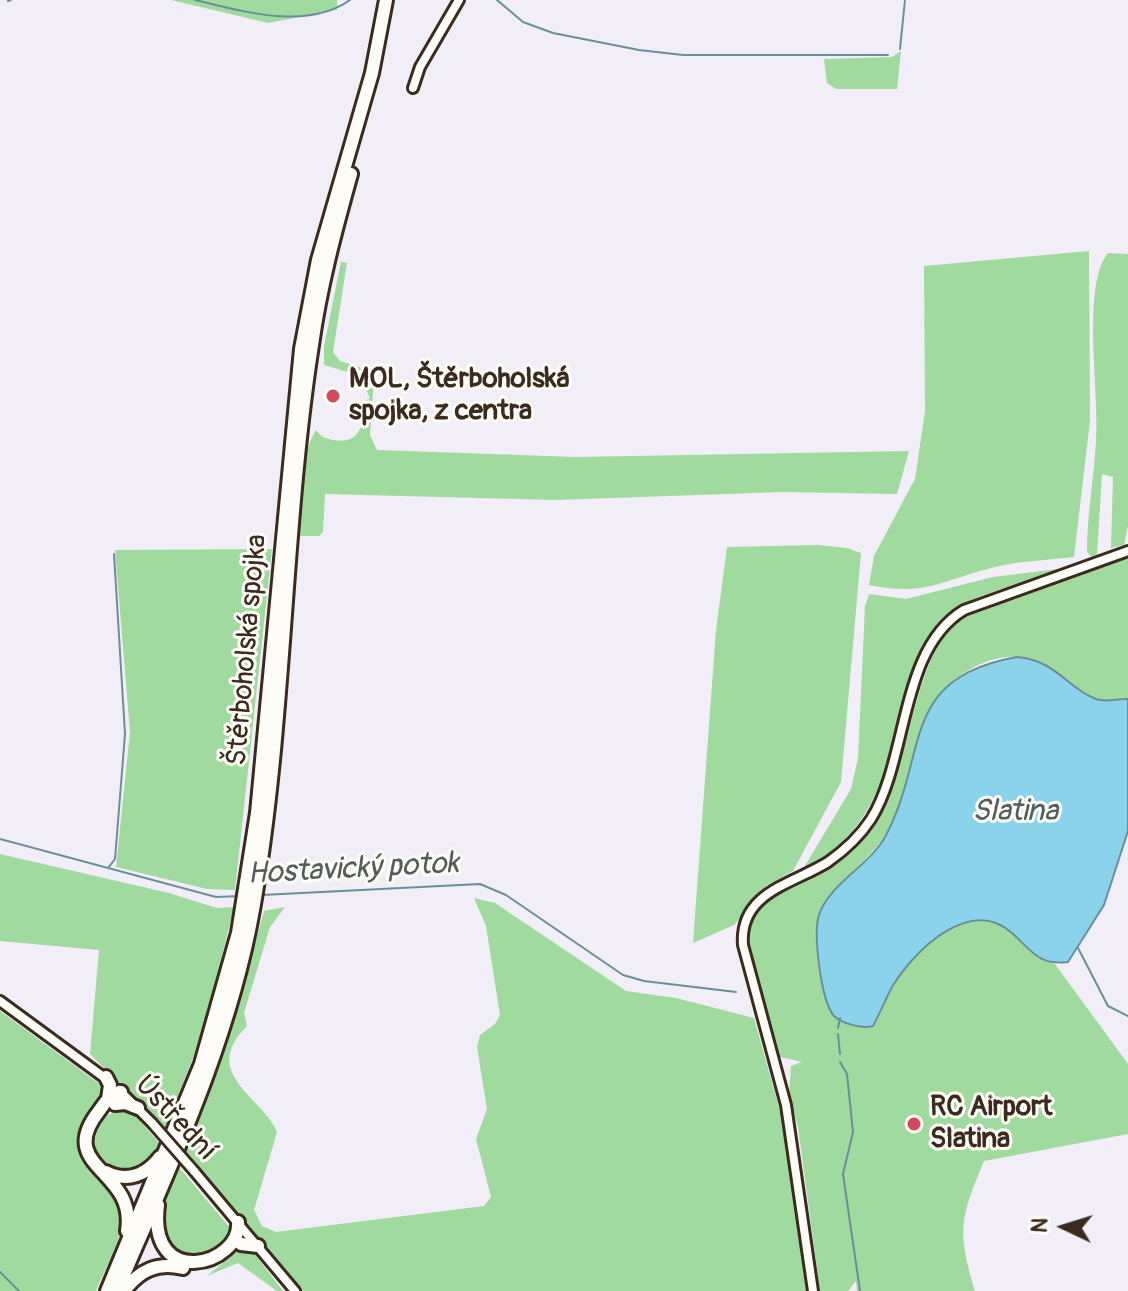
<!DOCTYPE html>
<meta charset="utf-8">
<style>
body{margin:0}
#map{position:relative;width:1128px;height:1291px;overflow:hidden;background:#f1eef7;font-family:Pangolin,sans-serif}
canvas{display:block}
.north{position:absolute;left:1024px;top:1187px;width:80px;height:80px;-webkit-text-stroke:6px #fdfcf7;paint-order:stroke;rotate:274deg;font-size:22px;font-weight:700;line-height:32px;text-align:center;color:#3b2a1e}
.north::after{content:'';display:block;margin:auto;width:28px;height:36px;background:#3b2a1e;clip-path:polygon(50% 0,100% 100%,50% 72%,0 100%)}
</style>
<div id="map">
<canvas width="1128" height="1291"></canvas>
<div class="north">N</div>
</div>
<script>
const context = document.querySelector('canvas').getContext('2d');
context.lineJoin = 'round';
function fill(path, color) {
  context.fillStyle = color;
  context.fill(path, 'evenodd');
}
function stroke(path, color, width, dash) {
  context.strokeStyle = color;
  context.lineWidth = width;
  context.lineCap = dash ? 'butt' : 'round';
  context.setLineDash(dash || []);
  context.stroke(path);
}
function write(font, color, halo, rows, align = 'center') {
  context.font = font + ' Pangolin,sans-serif';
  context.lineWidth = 6;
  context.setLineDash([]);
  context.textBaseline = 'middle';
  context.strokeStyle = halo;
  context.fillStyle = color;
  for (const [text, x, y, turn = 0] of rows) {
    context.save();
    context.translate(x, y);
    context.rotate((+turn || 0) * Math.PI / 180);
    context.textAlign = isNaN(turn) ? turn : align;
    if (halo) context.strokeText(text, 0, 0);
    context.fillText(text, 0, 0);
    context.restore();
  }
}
const green = new Path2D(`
 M171 0H337V10L268 23Z
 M901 51 897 89H836L827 83 824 59 892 57Z
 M1089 251 1090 421 1074 557C1048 560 1020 561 995 567 943 580 924 597 869 585L874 556 915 479 925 411 924 266Z
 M1108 253 1128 254V526L1124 545 1111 548 1113 477 1102 474 1097 555 1092 557 1087 552C1087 514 1094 478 1096 441 1100 396 1081 285 1108 253Z
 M341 262 347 263 333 352 340 361 365 369 374 380 370 435 377 450 576 457 909 451 897 494 782 492 556 500 325 494 323 532 319 536H298C302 503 298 459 316 430 321 437 324 438 333 440 362 445 363 423 366 400L370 399 361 376 324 365V346Z
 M818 545 847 548 861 553 841 782 793 871 766 886 734 925 693 943 716 630 727 547Z
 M272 549 235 890 207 889 116 867 130 732 115 550Z
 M1128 555V699C1116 698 1104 705 1092 698 1054 677 1032 643 983 663 897 699 926 781 881 841 861 869 820 892 817 928 814 955 823 986 831 1012L847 1024 870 1028C882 1020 885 997 894 985 914 954 948 916 988 922 1017 927 1027 958 1055 964L1128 1064V1134L984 1161C960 1219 957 1230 975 1291H857L856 1281 848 1291H820L798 1127 789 1094 791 1066 802 1062 780 1057 748 944C747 897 791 887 825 870 843 860 858 845 870 828 914 766 906 680 955 620Z
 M1074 567C1037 580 979 591 948 613 928 628 918 659 911 682 891 755 878 834 803 869L851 789 858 758 865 606 869 594 906 599 993 577Z
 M0 854 169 893 217 908 234 907 203 1033 165 1128 90 1054 99 950 0 941Z
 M474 898 495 903 626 991 676 998 754 1018 784 1125 806 1291H301L184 1152 237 1010 264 911 285 907 270 927 244 1013 247 1026C243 1031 238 1035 235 1041 212 1079 266 1102 277 1132L254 1210 262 1226 276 1232 484 1206 491 1197 476 1139 487 1109 477 1047 480 1035 495 1024 500 1015 486 926Z
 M0 1011 101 1085C104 1109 77 1124 79 1148 82 1181 125 1186 122 1220 120 1244 105 1269 96 1291H0Z
 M119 1108 131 1111 161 1145 152 1162 129 1174 105 1167 93 1146 100 1121Z
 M178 1166 231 1229 215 1254 199 1261 167 1249 160 1211Z
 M246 1250 253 1252 283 1291H277L238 1263 207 1276 236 1252Z`);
const water = new Path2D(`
 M1017 657C1056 660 1068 689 1096 699 1107 703 1117 698 1128 699V831L1104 905 1068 962C1039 966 1032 951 1012 933 969 895 913 952 892 987 885 1000 880 1014 873 1026 863 1029 842 1024 834 1016 821 1001 813 934 819 915 829 884 869 866 885 837 930 754 897 678 1017 657Z`);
const stream = new Path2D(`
 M195 0C243 11 306 31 350 0
 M497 0 523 22 553 33 639 50 683 55H888
 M8 1 11 0
 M900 49 905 0
 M0 839 216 897 240 896
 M108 868 115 859 125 734 114 554
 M262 895 480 884 506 895 623 975 644 981 736 992
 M1078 948 1108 1006 1128 1016
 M838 1028 840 1018
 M838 1034 840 1054
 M840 1062 847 1074 853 1132 843 1174 860 1291
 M0 1272 19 1291`);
const minor = new Path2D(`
 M413 88 420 67 459 0
 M0 1001 109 1081
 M119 1090 152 1123
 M194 1171 295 1291
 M813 1291 786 1105 743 945C739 892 793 884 828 862 845 850 860 836 871 819 909 758 899 649 964 610L1128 551`);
const highway = new Path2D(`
 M106 1077 110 1085 108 1099
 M121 1092C110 1093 105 1103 99 1111 54 1168 137 1169 127 1231
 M115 1104 125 1103 138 1108
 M106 1172C128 1183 146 1175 160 1157
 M158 1205C147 1291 242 1265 238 1222
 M241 1244 258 1246
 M107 1291 201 1064 238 933 257 813 301 349 318 260 372 73 386 0
 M117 1291C170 1167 229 1044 253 910 286 724 283 532 312 345 320 287 335 231 351 174
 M124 1291C140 1270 157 1262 183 1268`);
const minorBridge = new Path2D(`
 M152 1123 194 1171`);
const markers = [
 [333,396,8,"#d1495b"],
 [914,1124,8,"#d1495b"]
];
const poiNames = [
 ["MOL, Štěrboholská",349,380],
 ["spojka, z centra",349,412],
 ["RC Airport",930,1108],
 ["Slatina",930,1140]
];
const streetNames = [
 ["Štěrboholská spojka",248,650,-85],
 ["Ústřední",175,1119,47]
];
const waterNames = [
 ["Slatina",1015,812],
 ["Hostavický potok",353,870,-3]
];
fill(green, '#a1da9f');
fill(water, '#8ad3eb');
stroke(water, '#6a8f99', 2);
stroke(stream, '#6a8f99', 2);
stroke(minor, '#3b2a1e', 14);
stroke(highway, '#3b2a1e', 18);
stroke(minor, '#fdfcf7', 8);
stroke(highway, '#fdfcf7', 12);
stroke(minorBridge, '#3b2a1e', 14, []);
stroke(minorBridge, '#fdfcf7', 8);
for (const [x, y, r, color] of markers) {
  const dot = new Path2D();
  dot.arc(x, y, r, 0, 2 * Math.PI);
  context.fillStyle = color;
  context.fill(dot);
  stroke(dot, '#fdfcf7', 3);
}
write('bold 28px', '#3b2a1e', '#fdfcf7', poiNames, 'left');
write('28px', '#3b2a1e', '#fdfcf7', streetNames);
write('italic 30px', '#535d5c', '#fdfcf7', waterNames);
</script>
